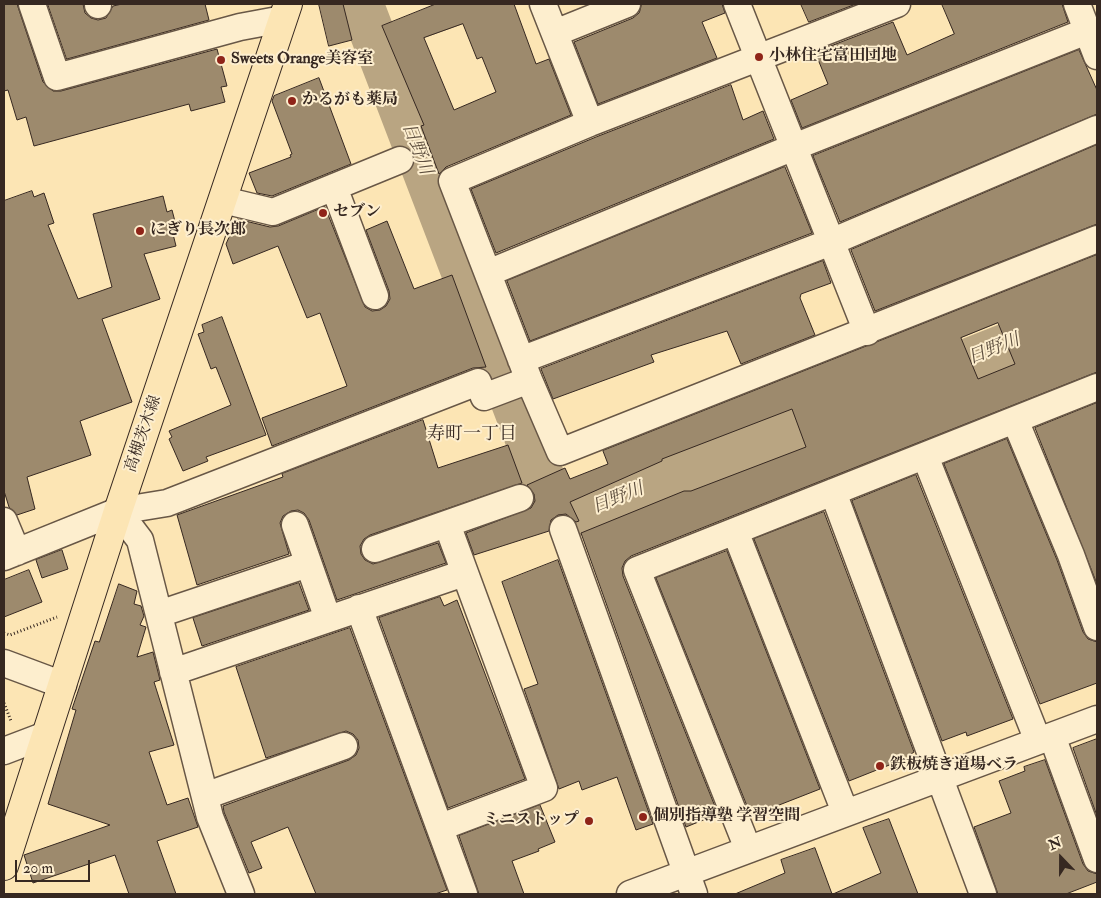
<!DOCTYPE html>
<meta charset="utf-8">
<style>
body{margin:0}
#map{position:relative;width:1101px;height:898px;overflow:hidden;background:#fce5b4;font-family:"IM FELL Double Pica",serif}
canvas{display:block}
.frame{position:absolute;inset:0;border:5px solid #362821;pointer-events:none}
.north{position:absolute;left:1036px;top:833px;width:50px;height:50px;-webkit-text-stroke:4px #fdeece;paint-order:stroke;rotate:338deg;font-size:14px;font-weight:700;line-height:20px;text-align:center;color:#362821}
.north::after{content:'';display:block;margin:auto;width:18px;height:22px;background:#362821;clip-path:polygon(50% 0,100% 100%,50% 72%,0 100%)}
.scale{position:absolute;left:15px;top:860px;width:75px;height:22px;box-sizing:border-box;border:2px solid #362821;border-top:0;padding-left:6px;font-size:15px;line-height:18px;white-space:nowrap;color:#362821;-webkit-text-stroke:4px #fdeece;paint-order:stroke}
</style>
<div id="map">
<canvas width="1101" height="898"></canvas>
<div class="frame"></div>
<div class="north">N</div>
<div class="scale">20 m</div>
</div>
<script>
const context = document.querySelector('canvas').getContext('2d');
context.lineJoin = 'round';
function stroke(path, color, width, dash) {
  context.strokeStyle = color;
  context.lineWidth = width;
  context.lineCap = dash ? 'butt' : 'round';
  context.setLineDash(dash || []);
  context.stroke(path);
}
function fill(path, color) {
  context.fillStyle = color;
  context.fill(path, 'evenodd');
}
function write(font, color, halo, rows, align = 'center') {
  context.font = font + ' "IM FELL Double Pica","Noto Serif JP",serif';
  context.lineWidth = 4;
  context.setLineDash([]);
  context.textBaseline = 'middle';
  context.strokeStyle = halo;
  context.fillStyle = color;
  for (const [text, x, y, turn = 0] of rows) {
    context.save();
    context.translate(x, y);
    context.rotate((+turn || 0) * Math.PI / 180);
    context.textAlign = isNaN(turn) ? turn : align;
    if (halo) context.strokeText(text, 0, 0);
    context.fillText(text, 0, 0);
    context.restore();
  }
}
const river = new Path2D(`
 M361 4 552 503 566 512 583 513 1097 310`);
const building = new Path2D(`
 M4 4H17L43 82 53 91H61L217 49 227 86 221 87 225 102 191 111 189 104 34 146 26 117 17 120 8 90 4 91Z
 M48 4H83L85 13 91 18 98 20 106 18 113 6 122 4H205L209 20 67 59Z
 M319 4H343L352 40 329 46Z
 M436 4H514L536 64 549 59 571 115 446 167 439 174 421 126 424 125 382 26ZM463 24 477 59 482 57 496 92 454 110 424 38Z
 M642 4H722L725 13 702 22 717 58 598 104 574 42 633 18 639 13Z
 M801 4H856L809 22Z
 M942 4H1062L1068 22 802 128 791 100 828 84 815 52 893 22 907 55 954 34Z
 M1079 50 1097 90V114L840 222 813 156Z
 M319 78 351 164 272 196 257 193 249 173 291 157 290 155 292 154 272 101 274 96Z
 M731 85 743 120 763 111 774 139 496 253 471 189 596 137Z
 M1097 145V224L875 311 851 250Z
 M785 167 812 233 530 341 507 281Z
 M32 191 34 197 44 193 54 223 48 225 78 299 112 287 93 214 163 196 167 212 172 210 178 233 173 234 176 246 144 254 160 299 102 319 132 402 80 421 91 455 27 477 35 509 17 515 9 507 4 491V201Z
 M325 207 365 307 372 311 380 310 386 306 390 299 389 291 366 230 387 221 414 289 452 275 486 367 473 368 272 446 262 418 347 386 320 313 307 318 278 246 233 264 226 244 237 219 270 227 278 226Z
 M1097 255V372L631 556 625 561 622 568 623 576 718 814 686 827 581 533 684 491H691L806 447 792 409 662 459V461L570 502 579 521 576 522 566 514 558 515 551 520 549 531 474 555 466 533 531 508 535 501 534 494 527 485 565 468 570 479 608 464 603 451ZM998 323 1015 364 978 379 961 338Z
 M823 261 831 283 801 294 800 298 815 335 741 364 727 331 651 355 654 362 553 399 541 369Z
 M222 317 266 435 206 457 208 461 183 471 169 439 172 437 169 431 231 405 216 367 211 369 198 334 204 332 202 325Z
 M1097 403V584L1035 428Z
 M423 420 438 468 508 445 522 483 370 535 364 539 360 546 361 554 365 560 373 564 438 543 446 563 337 600 309 520 304 513 298 510 291 511 283 516 280 523 289 554 197 585 177 515 283 477 282 474Z
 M1007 439 1057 560 1083 632 1088 639 1097 642V683L1040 704 944 464Z
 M916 475 1013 719 967 736 966 732 942 741 852 501Z
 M824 512 914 752 911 754 912 756 849 781 754 539Z
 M62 550 68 569 42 578 36 560Z
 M727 551 820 789 751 816 656 578Z
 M558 560 653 824 636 830 617 777 582 790 579 781 559 789 524 689 538 684 502 582Z
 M29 570 42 602 4 617V580Z
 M299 583 309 610 202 646 193 618Z
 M119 584 137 591 134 604 141 606 144 616 140 625 146 627 137 657 153 652 160 680 154 682 174 745 149 752 167 805 188 798 198 827 157 841 176 894H129L115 855 33 883 24 855 110 825 48 804 76 710 72 709 95 641 99 642Z
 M440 597 444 606 457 600 525 779 448 808 379 618Z
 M350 628 447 890 435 894H316L288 827 251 842 262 868 249 873 224 812 223 806 349 760 356 755 359 748 358 740 353 734 346 731 266 758 236 667Z
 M1097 739V816L1073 748Z
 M1045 760 1083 864 1088 871 1097 874V882L1066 894H998L974 827 1011 813 999 781 1025 771 1024 767Z
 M540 805 555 842 538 849 539 851 512 861 524 894H479L459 836Z
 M889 819 918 894H833L881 873 863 828Z
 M815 848 832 894H735L785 873 781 860Z`);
const path = new Path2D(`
 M4 633 10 635 57 617
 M4 703 11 721`);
const minor = new Path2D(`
 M32 4 57 77 240 27 283 19
 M98 4V5
 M543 4 590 123
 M737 4 867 332
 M897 4 590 123 452 181 529 380 560 452 1097 239
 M1077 4 1097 56
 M555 33 627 4
 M334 187 375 296
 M223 200 273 212 400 160
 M488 273 794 147 1087 31
 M521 360 831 242 1097 129
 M1015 420 1071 555 1097 627
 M925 456 1038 741
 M833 492 983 894
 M118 511 140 540 210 817 241 894
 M4 521 17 552
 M295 525 328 619
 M563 529 694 894
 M735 531 845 812
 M375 549 520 498
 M4 557 118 511 167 503 478 382 484 397 529 380
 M359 608 464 894
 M159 614 308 564
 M4 663 63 685
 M173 672 464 573
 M1052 736 1097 859
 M4 751 46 735
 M205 796 344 746
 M441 827 544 788 447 524
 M748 849 637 570 1097 387
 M630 894 1097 719`);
const major = new Path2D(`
 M4 866 118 511 288 4`);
const markers = [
 [759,57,5,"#8f2418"],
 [221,60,5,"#8f2418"],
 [292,101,5,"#8f2418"],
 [323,213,5,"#8f2418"],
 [140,231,5,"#8f2418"],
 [880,766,5,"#8f2418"],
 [643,817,5,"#8f2418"],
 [589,821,5,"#8f2418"]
];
const poiNames = [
 ["小林住宅富田団地",769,57],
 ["Sweets Orange美容室",231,60],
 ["かるがも薬局",302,101],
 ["セブン",333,213],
 ["にぎり長次郎",150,231],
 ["鉄板焼き道場ベラ",890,766],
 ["個別指導塾 学習空間",653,817],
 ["ミニストップ",579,821,"right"]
];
const streetNames = [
 ["高槻茨木線",144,434,-71]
];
const waterNames = [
 ["日野川",416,149,69],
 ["日野川",994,350,-22],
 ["日野川",618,499,-22]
];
const neighbourhoodNames = [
 ["寿町一丁目",472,435]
];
stroke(river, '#b9a582', 45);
fill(building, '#9d8a6d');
stroke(building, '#362821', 1);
stroke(minor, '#685746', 29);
stroke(major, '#362821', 30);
stroke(path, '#362821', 3, [1, 2.5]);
stroke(minor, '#fdeece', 26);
stroke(major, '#fce5b4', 28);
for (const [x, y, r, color] of markers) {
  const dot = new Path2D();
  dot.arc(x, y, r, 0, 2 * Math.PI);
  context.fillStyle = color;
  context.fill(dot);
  stroke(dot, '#fdeece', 2);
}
write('bold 16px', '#362821', '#fdeece', poiNames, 'left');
write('16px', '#362821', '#fdeece', streetNames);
write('italic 18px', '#5d4e3e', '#fdeece', waterNames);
write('18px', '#362821', '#fdeece', neighbourhoodNames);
</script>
